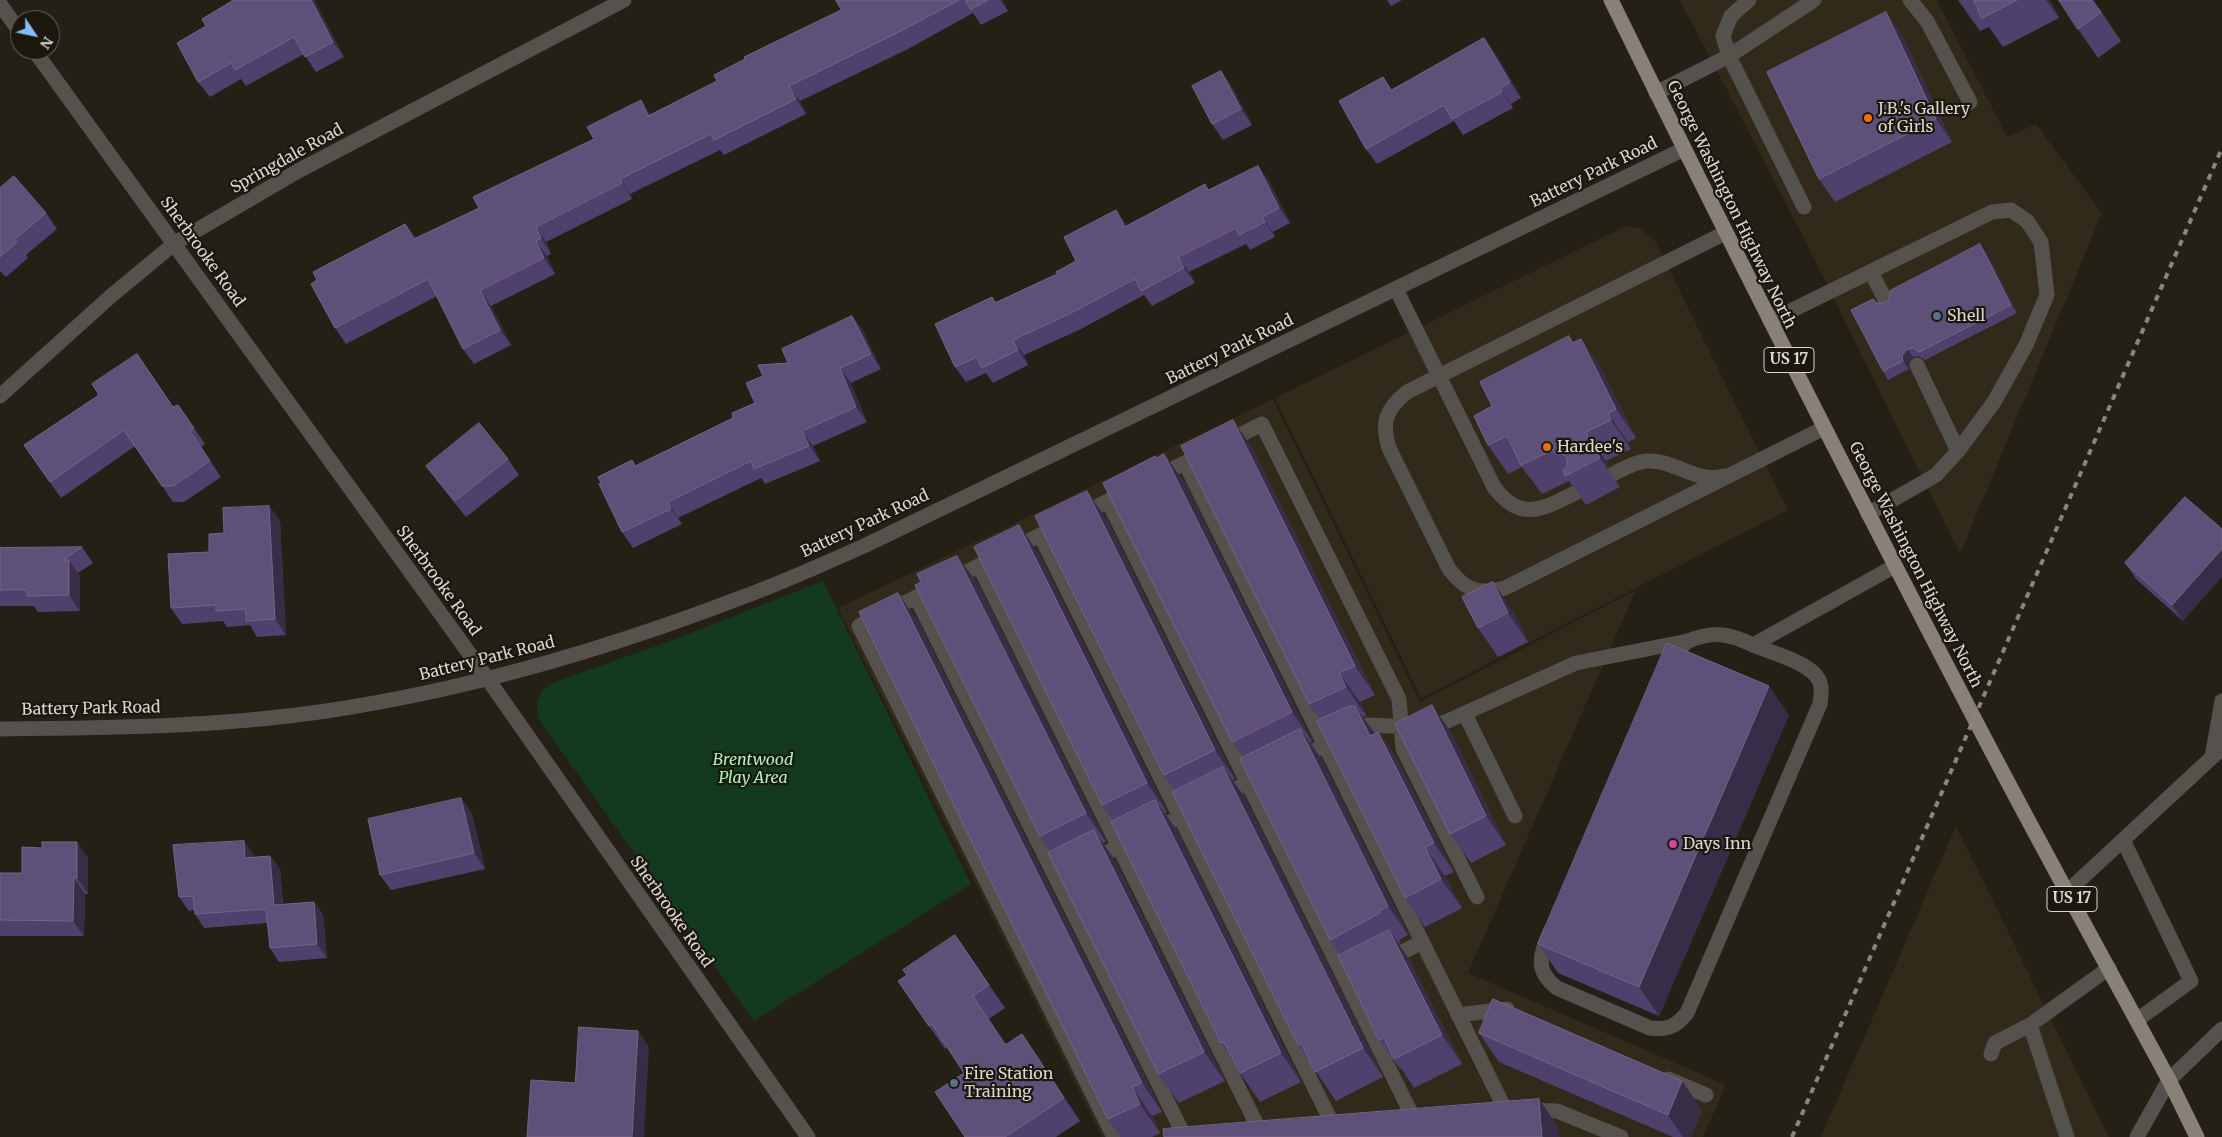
<!DOCTYPE html>
<style>
body{margin:0}
#map{position:relative;width:2222px;height:1137px;overflow:hidden;background:#252016;font-family:Merriweather,serif}
canvas{display:block}
.north{position:absolute;left:10px;top:10px;width:50px;height:50px;box-sizing:border-box;background:#1b170d;border:1px solid #67645b;border-radius:50%;rotate:124deg;font-size:14px;font-weight:700;line-height:20px;text-align:center;color:#dad7d1}
.north::after{content:'';display:block;margin:auto;width:18px;height:22px;background:#82bcfa;clip-path:polygon(50% 0,100% 100%,50% 72%,0 100%)}
</style>
<div id="map">
<canvas width="2222" height="1137"></canvas>
<div class="north">N</div>
</div>
<script>
const context = document.querySelector('canvas').getContext('2d');
context.lineJoin = 'round';
function fill(path, color) {
  context.fillStyle = color;
  context.fill(path, 'evenodd');
}
function stroke(path, color, width, dash) {
  context.strokeStyle = color;
  context.lineWidth = width;
  context.lineCap = dash ? 'butt' : 'round';
  context.setLineDash(dash || []);
  context.stroke(path);
}
function write(font, color, halo, rows, align = 'center') {
  context.font = font + ' Merriweather,serif';
  context.lineWidth = 4.5;
  context.setLineDash([]);
  context.textBaseline = 'middle';
  context.strokeStyle = halo;
  context.fillStyle = color;
  for (const [text, x, y, turn = 0] of rows) {
    context.save();
    context.translate(x, y);
    context.rotate((+turn || 0) * Math.PI / 180);
    context.textAlign = isNaN(turn) ? turn : align;
    if (halo) context.strokeText(text, 0, 0);
    context.fillText(text, 0, 0);
    context.restore();
  }
}
const built = new Path2D(`
 M1680 0H1937L2007 137 2036 124 2102 213 1960 554 1804 238Z
 M1626 226 1640 229 1654 239 1788 510 1421 698 1275 398Z
 M1273 399 1420 702 1636 590 1468 973 1726 1085 1703 1137H1102L838 608Z
 M1956 826 2109 1137H1821Z`);
const green = new Path2D(`
 M823 581 971 884 754 1021 542 724C532 706 538 691 555 682L673 640Z`);
const lane = new Path2D(`
 M1749 0 1731 16 1723 36 1729 56 1804 207
 M1910 0 1927 21 1970 102
 M1656 93 1729 56 1814 0
 M1725 233 1407 392C1386 409 1381 422 1389 448L1449 569C1466 591 1478 595 1505 588L1824 428
 M1871 272 1887 303
 M1396 289 1494 487C1521 524 1545 508 1579 491
 M1770 321 1992 212 2011 210 2027 221 2041 242 2047 295 2026 345 1994 402 1958 451 1936 475 1868 514
 M1917 365 1958 451
 M1185 463 1505 1109
 M1613 474C1623 469 1635 462 1646 461 1673 459 1697 484 1724 476
 M1157 477 1262 424 1399 699 1403 749 1477 897
 M1108 501 1413 1117
 M1040 535 1332 1123
 M979 566 1259 1129
 M916 597 1184 1135
 M1667 664 1674 653 1688 641
 M1465 714 1515 816
 M2212 757 2222 701
 M1297 759 1367 725 1432 728 1576 663 1688 641C1714 631 1728 633 1753 645L1895 566
 M1221 796 1270 772
 M2123 840 2191 981 2137 1020
 M1056 877 1201 807
 M2068 891 2222 748
 M1550 932C1540 956 1534 970 1557 988L1650 1028C1667 1030 1676 1027 1687 1013L1820 704C1821 694 1823 685 1817 677 1807 662 1770 652 1753 645
 M1385 961 1422 942
 M1458 1015 1507 1009
 M2030 1025 2067 1137
 M1991 1054 1995 1043 2030 1025 2109 968
 M1668 1079 1706 1095
 M1528 1110 1557 1111 1621 1137
 M1114 1137 859 626 1130 490
 M2137 1137 2169 1080`);
const street = new Path2D(`
 M0 4 20 32
 M34 50 487 678 808 1137
 M0 396 111 296 175 243 298 171 624 0
 M0 729C109 728 218 727 326 711 467 690 607 649 740 598 782 583 823 564 864 546L1684 149
 M2169 1080 2222 1029`);
const primary = new Path2D(`
 M1611 0C1728 239 1849 478 1972 714 2036 837 2103 958 2169 1080L2197 1137`);
const rail = new Path2D(`
 M1792 1137 2222 148`);
const wall = new Path2D(`
 M314 0 344 57 316 72 304 54 246 86 241 79 210 97 198 82Z
 M836 0H1002L1008 11 981 25 973 13 908 49 800 101 806 114 724 155 720 150 630 194 632 199 546 242 551 254 547 256 555 274 491 306 511 345 474 364 463 349 437 296 346 344 335 328 317 280 405 224 416 238 479 208 594 139 641 100 650 115 717 81 841 10Z
 M1387 0H1402L1391 6Z
 M1958 0H2050L2059 18 2003 47 1989 27 1980 31Z
 M2101 11 2121 41 2098 58 2078 29Z
 M1902 34 1952 142 1835 202 1819 179Z
 M1496 54 1521 98 1511 104 1513 108 1463 135 1454 121 1377 164 1366 149 1383 77 1392 90Z
 M1221 71 1232 87 1252 125 1223 140 1212 124Z
 M1258 166 1269 181 1290 223 1273 232 1275 237 1250 250 1246 244 1189 272 1195 283 1152 306 1144 295 1081 329 1024 355 1028 365 993 383 986 373 966 382 955 367 992 297 996 302 1057 274 1127 225 1205 184 1209 190Z
 M0 188 46 213 57 229 26 255 28 258 6 277 0 271Z
 M1986 252 2017 313 1925 360 1918 356 1913 357 1908 364 1909 369 1888 380 1883 371 1877 303H1885Z
 M852 316 863 331 881 369 851 383 867 422 813 446 820 461 765 484 761 478 678 518 682 524 633 548 622 532 636 466 733 418 755 403 763 376 788 363Z
 M1569 336 1573 342 1581 339 1601 368 1636 438 1628 442 1631 449 1606 461 1609 466 1607 468 1620 487 1586 505 1569 481 1542 494 1522 467 1508 474 1488 445 1492 406Z
 M178 405 205 444 201 447 221 477 184 502H173L135 446 61 498 24 445 173 407Z
 M1253 449 1375 695 1360 702 1366 716 1363 717 1375 734 1378 732 1398 761 1454 872 1445 876 1462 908 1425 927 1405 898 1320 720 1309 704Z
 M1164 454 1185 483 1312 741 1310 743 1321 758 1408 935 1399 940 1401 942 1398 944 1409 959 1462 1064 1414 1088 1401 1068 1400 1069 1379 1040 1341 955 1330 940 1243 757 1232 742 1156 458Z
 M508 459 519 475 466 517 437 481 426 466Z
 M1087 491 1107 520 1235 779 1233 780 1244 796 1383 1077 1336 1101 1298 1045 1175 791 1164 775Z
 M2185 497 2183 621 2136 579 2125 563Z
 M269 506 280 521 286 635 257 637 250 625 227 627 223 621 182 624 171 608 209 552 224 533Z
 M82 547 93 563 78 573 80 576V611L38 612 34 606H0V548Z
 M1039 554 1167 812 1165 813 1176 829 1301 1082 1260 1102 1240 1073 1235 1063 1221 1043 1113 821 1102 805Z
 M957 556 978 584 1106 842 1103 843 1114 859 1225 1081 1179 1103 1158 1074 1050 851 1040 836 921 582Z
 M898 593 918 622 1162 1112 1152 1116 1160 1133 1152 1137H1121L1108 1119Z
 M1513 611 1528 642 1498 657 1478 628Z
 M1432 705 1452 734 1506 845 1471 863 1450 834Z
 M1789 715 1659 1016 1558 973 1538 944Z
 M461 798 472 814 485 869 391 890 380 875Z
 M254 855V857L270 856 280 869 283 904 314 902 323 915 327 958 279 962 270 948 267 923 204 928 195 914 194 910 189 911 179 897Z
 M88 858V894H85L84 936H0V873H22Z
 M955 935 1005 1008 989 1019 1006 1044 1038 1057 1080 1121 1056 1137H965L964 1073 947 1047 945 1049 929 1026 906 975Z
 M1479 1033 1702 1110 1691 1137H1673L1499 1062Z`);
const shadedWall = new Path2D(`
 M311 0H314L344 57 333 42Z
 M1000 0H1002L1008 11Z
 M2046 0H2050L2059 18Z
 M1886 12 1902 34 1952 142 1936 119Z
 M1484 38 1496 54 1521 98 1510 82Z
 M1221 71 1232 87 1252 125 1241 109Z
 M789 86 800 101 806 114 796 99Z
 M1500 88 1511 104 1513 108 1502 92Z
 M641 100 651 116H648Z
 M1258 166 1269 181 1290 223 1279 208Z
 M620 179 630 194 632 199 622 183Z
 M1116 210 1127 225 1136 242 1125 227Z
 M1262 217 1273 232 1275 237 1265 222Z
 M405 224 416 239H414Z
 M536 227 546 242 551 254 541 238Z
 M536 241 547 256 555 274 544 258Z
 M1980 244 1986 252 2017 313 2011 305Z
 M1178 257 1189 272 1195 283 1184 268Z
 M480 290 491 306 511 345 500 330Z
 M852 316 863 331 881 369 871 354Z
 M1581 339 1601 368 1636 438 1616 409Z
 M1013 340 1024 355 1028 365 1018 350Z
 M1907 349 1913 357 1908 364 1909 369 1903 361 1902 356Z
 M840 368 851 383 867 422 856 407Z
 M1608 413 1628 442 1631 449 1611 420Z
 M1233 420 1253 449 1375 695 1355 666Z
 M802 431 813 446 820 461 809 446Z
 M1586 432 1606 461 1609 466 1607 468 1620 487 1600 458 1593 462 1585 450 1583 444Z
 M1164 454 1185 483 1312 741 1292 712Z
 M1087 491 1107 520 1235 779 1215 750Z
 M668 502 678 518 682 524 671 509Z
 M269 506 280 521 286 635 275 619Z
 M1019 525 1039 554 1167 812 1147 783Z
 M2222 549V577L2183 621 2172 605Z
 M957 556 978 584 1106 842 1086 813Z
 M69 560 80 576V611L69 595Z
 M1493 582 1513 611 1528 642 1508 613Z
 M898 593 918 622 1162 1112 1142 1083Z
 M1339 673 1360 702 1366 716 1346 687Z
 M1769 686 1789 715 1659 1016 1639 987Z
 M1432 705 1452 734 1506 845 1486 816Z
 M1355 706 1376 735 1370 736Z
 M1300 729 1321 758 1408 935 1388 906Z
 M1378 732 1398 761 1454 872 1434 843Z
 M1223 767 1244 796 1383 1077 1363 1048Z
 M461 798 472 814 485 869 474 853Z
 M1155 800 1176 829 1301 1082 1281 1053Z
 M1094 830 1114 859 1225 1081 1204 1052Z
 M244 841 254 855 255 871 245 858Z
 M77 842 88 858V894L77 878Z
 M1425 847 1445 876 1462 908 1441 879Z
 M270 856 280 869 284 919 274 905Z
 M74 878 85 894 84 936 73 921Z
 M314 902 323 915 327 958 317 944Z
 M1389 930 1409 959 1462 1064 1442 1035Z
 M955 935 971 958 1005 1008 989 985Z
 M973 996 989 1019 1021 1068 1005 1045Z
 M638 1031 649 1047 644 1137H632Z
 M1022 1034 1038 1057 1080 1121 1064 1098Z
 M1682 1081 1702 1110 1691 1137H1683L1668 1115Z
 M1132 1087 1152 1116 1160 1133 1140 1104Z
 M1539 1099 1559 1128 1560 1137H1542Z`);
const building = new Path2D(`
 M232 0H311L333 42 305 57 294 37 235 70 231 63 198 82 177 43 206 26 202 19 232 1Z
 M836 0H959L897 33 789 86 796 99 714 140 711 134 620 179 622 183 536 227 541 238 536 241 544 258 480 290 500 330 463 349 428 279 335 328 311 284 317 280 313 272 405 224 414 239 479 208 473 197 594 139 587 127 641 100 648 116 717 81 714 75 745 59 744 57 841 10Z
 M966 0H988L971 9Z
 M1974 0H2017L1982 18Z
 M2059 0H2092L2101 12 2078 29Z
 M1886 12 1936 119 1819 179 1767 72Z
 M1484 38 1510 82 1500 88 1502 92 1452 119 1444 105 1366 149 1339 101 1383 77 1391 90Z
 M1221 71 1241 109 1212 124 1192 86Z
 M1258 166 1279 208 1262 217 1265 222 1239 235 1236 228 1178 257 1184 268 1141 291 1135 279 1071 313 1013 340 1018 350 982 368 977 357 955 367 935 324 992 297 995 303 1057 274 1056 272 1076 261 1064 237 1116 210 1125 227 1205 184 1208 190Z
 M14 176 46 213 14 240 17 242 0 257V188Z
 M1980 244 2011 305 1919 352 1913 348 1907 349 1902 356 1903 361 1883 371 1851 310 1873 299 1877 303H1885L1889 300 1890 291Z
 M852 316 871 354 840 368 856 407 802 431 809 446 754 469 751 461 668 502 671 509 622 532 599 484 601 483 598 477 632 460 635 466 733 418 732 413 755 403 746 383 763 376 758 365 788 363 782 349Z
 M1569 336 1572 343 1581 339 1616 409 1608 413 1611 420 1586 432 1588 437 1583 444 1585 450 1592 454 1597 453 1600 458 1565 476 1563 470 1567 467V458L1563 454H1555L1553 450 1521 465 1507 436 1488 445 1474 416 1492 406 1480 382Z
 M137 354 173 407 178 405 194 428 190 431 210 461 173 486H162L124 430 50 482 24 445 99 395 92 384Z
 M1233 420 1355 666 1339 673 1346 687 1309 704 1181 446Z
 M479 423 508 459 455 501 426 466Z
 M1164 454 1292 712 1232 742 1103 483 1155 456 1156 458Z
 M1087 491 1215 750 1164 775 1035 516Z
 M2185 497 2222 529V549L2172 605 2125 563Z
 M269 506 275 619 246 621V609L216 611V605L171 608 168 554 209 552V534L224 533 223 508Z
 M1019 525 1147 783 1102 805 974 547Z
 M82 547 63 560H69V595L27 596V590H0V548Z
 M957 556 1086 813 1040 836 915 585 921 582 917 574Z
 M1493 582 1508 613 1478 628 1462 597Z
 M898 593 1142 1083 1132 1087 1140 1104 1108 1119 859 612Z
 M1667 643 1769 686 1639 987 1538 944Z
 M1432 705 1486 816 1450 834 1395 724Z
 M1349 706H1355L1370 736 1378 732 1434 843 1425 847 1441 879 1405 898 1317 721Z
 M1300 729 1388 906 1379 911 1380 913 1330 940 1240 759Z
 M1223 767 1363 1048 1315 1072 1301 1043 1298 1045 1172 792Z
 M461 798 474 853 380 875 368 819Z
 M1155 800 1281 1053 1240 1073 1224 1042 1221 1043 1111 822Z
 M1094 830 1204 1052 1158 1074 1048 853Z
 M244 841 245 858 270 856 274 905 314 902 317 944 270 948 266 909 195 914 193 896 179 897 173 845Z
 M42 842H77V878H74L73 921 0 920V873H22V847L42 848Z
 M1389 930 1442 1035 1394 1059 1384 1038 1379 1040 1338 956Z
 M955 935 989 985 973 996 1005 1045 1022 1034 1064 1098 1005 1137H965L935 1092 964 1073 932 1024 929 1026 898 981 907 975 903 970Z
 M1493 999 1682 1081 1668 1115 1479 1033Z
 M579 1027 638 1031 632 1137H527L531 1080 575 1083Z
 M1539 1099 1542 1137H1164L1163 1129Z`);
const markers = [
 [1868,118,5,"#e8710a"],
 [1937,316,5,"#5c6f8a"],
 [1547,447,5,"#e8710a"],
 [1673,844,5,"#d1479c"],
 [954,1083,5,"#5c6f8a"]
];
const shields = [
 [1789,360,50],
 [2072,899,50]
];
const shieldNames = [
 ["US 17",1789,360],
 ["US 17",2072,899]
];
const poiNames = [
 ["J.B.'s Gallery",1878,109],
 ["of Girls",1878,127],
 ["Shell",1947,316],
 ["Hardee's",1557,447],
 ["Days Inn",1683,844],
 ["Fire Station",964,1074],
 ["Training",964,1092]
];
const streetNames = [
 ["Springdale Road",287,159,-29],
 ["Battery Park Road",1594,173,-26],
 ["George Washington Highway North",1731,205,64],
 ["Sherbrooke Road",202,252,54],
 ["Battery Park Road",1230,350,-26],
 ["Battery Park Road",865,524,-25],
 ["George Washington Highway North",1915,565,63],
 ["Sherbrooke Road",438,581,54],
 ["Battery Park Road",487,659,-14],
 ["Battery Park Road",91,709,-1],
 ["Sherbrooke Road",671,912,55]
];
const parkNames = [
 ["Brentwood",753,760],
 ["Play Area",753,778]
];
fill(built, '#312919');
fill(green, '#13391e');
stroke(lane, '#55514d', 15);
stroke(street, '#55514d', 15);
stroke(primary, '#888178', 15);
stroke(rail, '#8a867e', 4, [6, 6]);
fill(wall, '#4f416e');
fill(shadedWall, '#382d47');
fill(building, '#5e5179');
stroke(building, '#726687', 1);
for (const [x, y, r, color] of markers) {
  const dot = new Path2D();
  dot.arc(x, y, r, 0, 2 * Math.PI);
  context.fillStyle = color;
  context.fill(dot);
  stroke(dot, '#1b170d', 2);
}
for (const [x, y, w] of shields) {
  const box = new Path2D();
  box.roundRect(x - w / 2, y - 12.5, w, 25, 4);
  context.fillStyle = '#1b170d';
  context.fill(box);
  stroke(box, '#dad7d1', 1);
}
write('bold 15px', '#dad7d1', null, shieldNames);
write('16px', '#dad7d1', '#1b170d', poiNames, 'left');
write('16px', '#dad7d1', '#1b170d', streetNames);
write('italic 16px', '#a8f6b9', '#1b170d', parkNames);
</script>
